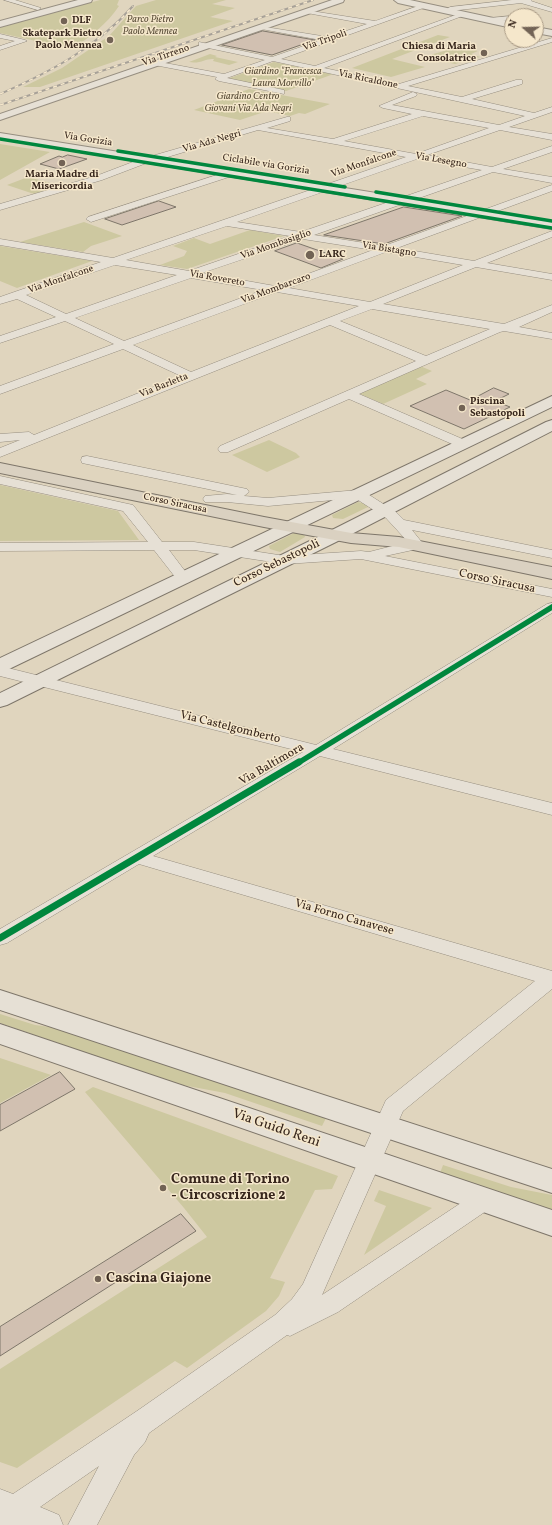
<!DOCTYPE html>
<style>
body{margin:0}
#map{position:relative;width:552px;height:1525px;overflow:hidden;background:#e0d5be;font-family:Vollkorn,serif}
canvas{display:block}
.north{position:absolute;left:504px;top:8px;width:40px;height:40px;box-sizing:border-box;background:#f5e7cb;border:1px solid #a99a85;border-radius:50%;rotate:290deg;font-size:11px;font-weight:700;line-height:16px;text-align:center;color:#37261c}
.north::after{content:'';display:block;margin:auto;width:14px;height:18px;background:#726355;clip-path:polygon(50% 0,100% 100%,50% 72%,0 100%)}
</style>
<div id="map">
<canvas width="552" height="1525"></canvas>
<div class="north">N</div>
</div>
<script>
const context = document.querySelector('canvas').getContext('2d');
context.lineJoin = 'round';
function fill(path, color) {
  context.fillStyle = color;
  context.fill(path, 'evenodd');
}
function stroke(path, color, width, dash) {
  context.strokeStyle = color;
  context.lineWidth = width;
  context.lineCap = dash ? 'butt' : 'round';
  context.setLineDash(dash || []);
  context.stroke(path);
}
function write(font, color, halo, rows, align = 'center') {
  context.font = font + ' Vollkorn,serif';
  context.lineWidth = 3;
  context.setLineDash([]);
  context.textBaseline = 'middle';
  context.strokeStyle = halo;
  context.fillStyle = color;
  for (const [text, x, y, turn = 0] of rows) {
    context.save();
    context.translate(x, y);
    context.rotate((+turn || 0) * Math.PI / 180);
    context.textAlign = isNaN(turn) ? turn : align;
    if (halo) context.strokeText(text, 0, 0);
    context.fillText(text, 0, 0);
    context.restore();
  }
}
const green = new Path2D(`
 M100 0H119L117 5 119 6C107 24 90 37 72 49L0 33V27Z
 M156 0H226L212 4 235 8 210 17 233 21 40 87H23L62 68 109 36 136 6Z
 M438 35 450 37 392 59 425 67 391 77 352 68Z
 M458 47 478 51 471 54 480 57 455 64 423 57Z
 M210 54 217 56 215 57 238 62 229 65 213 61 214 59C206 58 201 64 189 62Z
 M274 62 332 74 331 75 286 91 227 79Z
 M249 89 330 104 305 114 299 113 290 116 267 111 240 120 194 110Z
 M0 144 50 152 0 180Z
 M28 177 61 186 34 194 7 185Z
 M84 222 122 236 91 246 83 252 20 242Z
 M250 230 284 236 187 269 160 265 184 256 187 251 173 246 194 238 210 244Z
 M0 246 92 261 17 288 0 281Z
 M420 366 432 371 416 379 427 384 383 404 358 393Z
 M269 440 296 453 300 457 267 472 232 455Z
 M0 485 118 511 139 540 0 541Z
 M358 502 367 504 368 507 343 519 333 518 332 515Z
 M294 533H300L304 534 305 537 280 552 270 549 269 546Z
 M0 1014 35 1025 65 1029 327 1116 322 1126 225 1093 177 1084 0 1023Z
 M0 1058 51 1075 0 1103Z
 M93 1087 338 1176 332 1189 315 1190 270 1278 285 1282 279 1296 266 1311 187 1368 175 1361 17 1468 0 1462V1369L207 1237 184 1208 85 1092Z
 M443 1165 511 1187 552 1195V1211L440 1173Z
 M379 1190 432 1208 364 1255 386 1206 374 1201Z`);
const building = new Path2D(`
 M263 31 315 40 272 55 222 45Z
 M68 155 87 159 59 169 40 164 59 156 62 157Z
 M159 201 176 207 122 225 105 219Z
 M404 207 462 216 384 244 324 235Z
 M297 243 343 259 321 268 275 251Z
 M494 388 509 394 495 401 510 407 464 429 410 406 446 390 470 400Z
 M60 1072 75 1089 0 1131V1105Z
 M181 1214 196 1231 0 1356V1327Z`);
const minor = new Path2D(`
 M4 0H15L41 8 38 10Z
 M512 0H532L531 1 552 8V12L521 3 450 11 447 9 450 7Z
 M424 4 427 6 426 7 281 59 315 66 461 13H465V15L324 68 399 84 552 38V42L408 86 462 97 516 80H522V84L472 99 534 113 552 107V112L509 127 552 134V140L500 130 427 155 492 167 552 146V152L503 169 552 177V183L493 172 314 235 384 246 552 185V191L397 248 474 261 552 231V237L487 263 552 274V280L476 267 383 304 504 324 552 305V312L519 327 552 333V339L504 331 500 332 359 394 467 441 469 444 467 447H459L349 399 228 452H220L218 449 220 446 416 361 330 325 0 457V448L20 440 0 442V434L29 432 34 435 181 376 123 349 0 394V386L114 344 65 321 0 343V336L56 317 17 299 0 304V297L101 262 0 245V239L113 258 406 157 258 130 144 164 102 180 0 210V204L96 176 138 160 287 117H290V121L267 128 333 139 412 114 383 108 379 106 413 92 417 94 416 96 392 105 499 125 525 116 273 61 227 78 284 90V94L219 81 215 79 217 77 149 64 145 62 149 60 224 74 265 60 199 46V42L272 57 321 40 261 29 258 27 259 26 328 37 367 24 307 13 304 11 305 10 375 21ZM423 116 489 128 416 154 344 141ZM417 159 482 170 301 232 237 222ZM227 226 290 236 189 271 126 260ZM303 239 373 250 275 286 202 273ZM386 252 463 265 370 302 289 288ZM115 265 177 275 66 314 26 295ZM191 278 263 290 124 341 75 318ZM277 292 359 306 191 372 133 345ZM372 309 490 329 426 356 340 321Z
 M512 16V20L490 22 487 20 490 18Z
 M0 34 25 40 27 41 0 50V46L15 41 0 38Z
 M232 170 235 171 236 173 235 175 94 221 91 222 86 219 88 217Z
 M87 456 247 489 249 492 244 496 268 498 358 490 363 491 396 512 404 520 552 550V558L412 530 424 545 422 548 385 556 552 589V597L361 559 285 564 194 550H169L191 579 189 582 184 583 179 582 154 550 0 551V543L148 542 123 511 0 484V476L133 505 162 542H194L285 556 361 551 369 552 408 542 386 518 355 498 268 506 227 502H205L203 499 205 496 227 494 237 495 82 463 81 460 82 457Z
 M552 603V613L333 749 552 803V815L320 756 153 856 552 971V989L403 1111 322 1295 476 1193 484 1190 492 1193 496 1200 492 1207 338 1312 290 1336 287 1335 149 1433 145 1442 134 1455 97 1525H68L99 1466 40 1507 59 1515 63 1525H0V1489L13 1494 137 1411 275 1315 292 1299 303 1284 386 1100 535 981 139 864 7 943 0 945V929L303 752 0 676V666L316 745 547 604Z`);
const tertiary = new Path2D(`
 M78 0H92L91 2 0 27V21Z
 M332 0H344L343 2 0 120V114Z
 M394 0H410L512 22V28L398 3Z
 M536 27 552 30V36L536 33Z
 M0 133 552 221V229L0 139Z`);
const secondary = new Path2D(`
 M552 396V407L7 670 0 672V658Z
 M552 420V431L342 539 7 705 0 707V693L330 531 546 422Z
 M0 990 552 1169V1193L0 1010Z
 M0 1024 552 1210V1236L0 1044Z`);
const primary = new Path2D(`
 M0 463 264 517 351 533 399 537 552 567V579L399 547 351 543 264 527 0 473Z`);
const rail = new Path2D(`
 M0 94C50 72 96 48 133 6
 M0 105 313 0`);
const cyclewayFar2 = new Path2D(`
 M0 139 552 228
 M118 151 345 187
 M376 192 552 221`);
const cyclewayFar1 = new Path2D(`
 M298 763 552 607`);
const cycleway = new Path2D(`
 M0 938 299 762`);
const markers = [
 [64,21,4,"#726355"],
 [110,40,4,"#726355"],
 [484,53,4,"#726355"],
 [62,163,4,"#726355"],
 [310,255,5,"#726355"],
 [462,408,4,"#726355"],
 [163,1188,4,"#726355"],
 [98,1279,4,"#726355"]
];
const farParknames = [
 ["Parco Pietro",150,20],
 ["Paolo Mennea",150,32],
 ["Giardino \"Francesca",283,72],
 ["Laura Morvillo\"",283,84],
 ["Giardino Centro",248,97],
 ["Giovani Via Ada Negri",248,109]
];
const farPoinames = [
 ["DLF",72,21],
 ["Skatepark Pietro",102,34,"right"],
 ["Paolo Mennea",102,46,"right"],
 ["Chiesa di Maria",476,47,"right"],
 ["Consolatrice",476,59,"right"],
 ["Maria Madre di",62,175,"center"],
 ["Misericordia",62,187,"center"],
 ["LARC",319,255],
 ["Piscina",470,402],
 ["Sebastopoli",470,414]
];
const farStreetnames = [
 ["Via Tripoli",325,41,-20],
 ["Via Tirreno",166,56,-19],
 ["Via Ricaldone",368,80,12],
 ["Via Gorizia",88,140,9],
 ["Via Ada Negri",212,142,-16],
 ["Via Lesegno",441,161,10],
 ["Via Monfalcone",364,164,-19],
 ["Ciclabile via Gorizia",266,165,9],
 ["Via Mombasiglio",276,245,-19],
 ["Via Bistagno",389,250,9],
 ["Via Rovereto",217,279,10],
 ["Via Monfalcone",61,280,-19],
 ["Via Mombarcaro",276,289,-20],
 ["Via Barletta",164,386,-22],
 ["Corso Siracusa",175,504,12]
];
const streetNames = [
 ["Corso Sebastopoli",277,564,-26],
 ["Corso Siracusa",497,582,12],
 ["Via Castelgomberto",230,728,14],
 ["Via Baltimora",272,765,-30],
 ["Via Forno Canavese",344,918,16]
];
const nearStreetnames = [
 ["Via Guido Reni",276,1129,19]
];
const nearPoinames = [
 ["Comune di Torino",171,1180],
 ["- Circoscrizione 2",171,1196],
 ["Cascina Giajone",106,1279]
];
fill(green, '#cdc8a0');
fill(building, '#d1c0b1');
stroke(building, '#7e766a', 1);
stroke(minor, '#968e80', 1);
stroke(tertiary, '#968e80', 2);
stroke(secondary, '#7e766a', 2);
stroke(primary, '#7e766a', 2);
fill(minor, '#e6e0d5');
fill(tertiary, '#e6e0d5');
fill(secondary, '#e6e0d5');
fill(primary, '#dad1c1');
stroke(rail, '#a7a198', 2);
stroke(rail, '#f5e7cb', 1.5, [4]);
stroke(cyclewayFar2, '#00873e', 3.5);
stroke(cyclewayFar1, '#00873e', 5.5);
stroke(cycleway, '#00873e', 7);
for (const [x, y, r, color] of markers) {
  const dot = new Path2D();
  dot.arc(x, y, r, 0, 2 * Math.PI);
  context.fillStyle = color;
  context.fill(dot);
  stroke(dot, '#f5e7cb', 1.5);
}
write('italic 10px', '#584c37', '#f5e7cb', farParknames);
write('bold 10px', '#37261c', '#f5e7cb', farPoinames, 'left');
write('10px', '#37261c', '#f5e7cb', farStreetnames);
write('12px', '#37261c', '#f5e7cb', streetNames);
write('14px', '#37261c', '#f5e7cb', nearStreetnames);
write('bold 14px', '#37261c', '#f5e7cb', nearPoinames, 'left');
</script>
